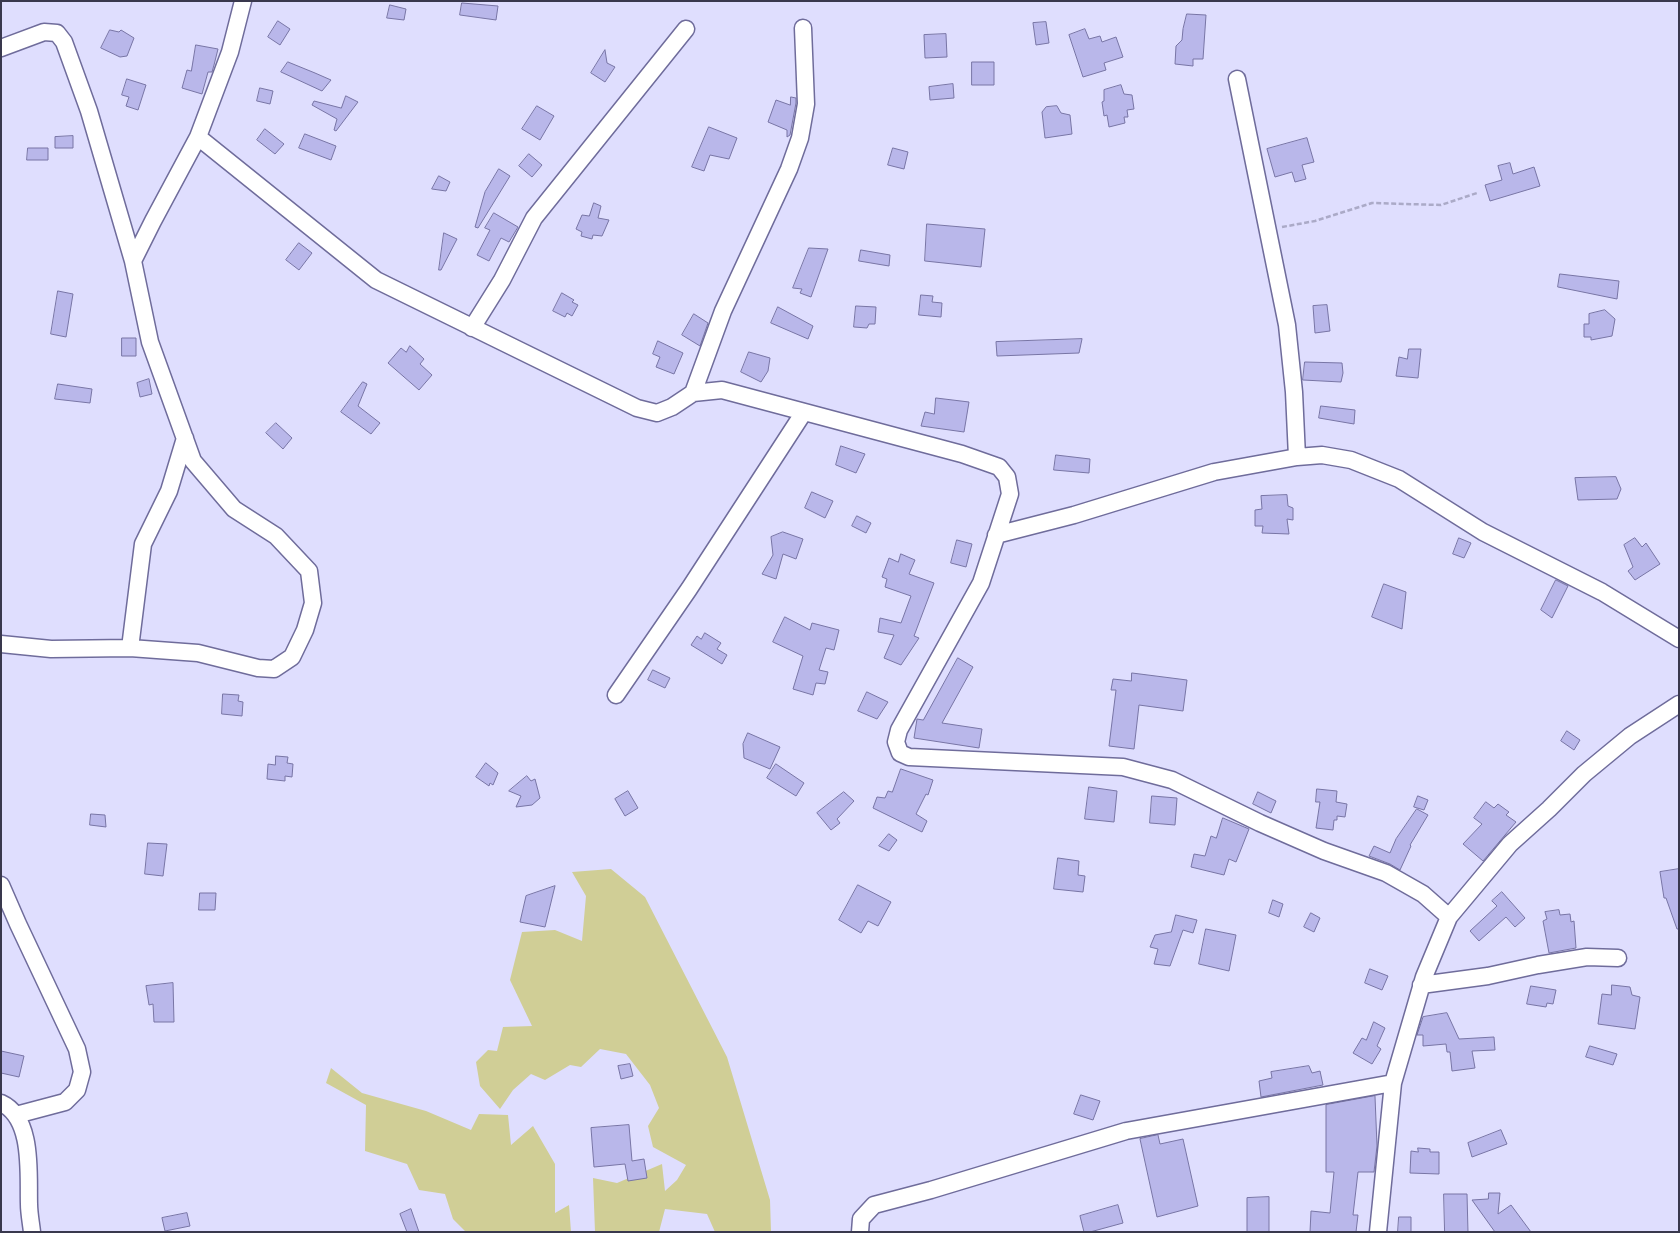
<!DOCTYPE html>
<style>
body{margin:0}
#map{position:relative;width:1680px;height:1233px;overflow:hidden;background:#dfdefe;font-family:"Asap Condensed",sans-serif}
canvas{display:block}
.frame{position:absolute;inset:0;border:2px solid #39384d;pointer-events:none}
</style>
<div id="map">
<canvas width="1680" height="1233"></canvas>
<div class="frame"></div>
</div>
<script>
const context = document.querySelector('canvas').getContext('2d');
context.lineJoin = 'round';
function fill(path, color) {
  context.fillStyle = color;
  context.fill(path, 'evenodd');
}
function stroke(path, color, width, dash) {
  context.strokeStyle = color;
  context.lineWidth = width;
  context.lineCap = dash ? 'butt' : 'round';
  context.setLineDash(dash || []);
  context.stroke(path);
}
const green = new Path2D(`
 M611 869 645 897 727 1057 770 1200 771 1232H715L707 1214 665 1209 659 1232H595L593 1178 617 1183 662 1164 665 1191 677 1180 686 1165 653 1147 648 1126 659 1108 650 1085 626 1054 600 1049 581 1067 570 1065 545 1080 531 1074 513 1090 500 1109 480 1086 476 1062 488 1050 497 1051 503 1027 532 1026 510 980 522 932 555 930 582 941 586 896 572 872Z
 M331 1068 362 1093 426 1111 471 1130 479 1114 508 1115 511 1145 533 1126 555 1164V1213L569 1205 571 1232H466L453 1219 445 1194 419 1190 407 1164 365 1151 366 1105 326 1083Z`);
const building = new Path2D(`
 M462 3 498 6 496 20 460 15Z
 M390 5 406 9 404 20 387 18Z
 M1187 14 1206 15 1203 59H1193V66L1175 64 1176 46 1182 40 1183 29Z
 M278 21 290 29 280 45 268 37Z
 M1046 22 1049 43 1036 45 1033 23Z
 M1085 29 1089 39 1100 36 1102 42 1116 37 1123 57 1104 63 1106 70 1083 77 1069 35Z
 M110 30 119 32 121 30 134 38 127 56 120 57 101 48Z
 M946 34 947 57 925 58 924 35Z
 M196 45 218 49 214 65 212 72H208L202 94 182 88 187 70 191 71Z
 M605 50 607 63 615 67 605 82 591 73Z
 M288 62 315 73 331 80 322 91 281 72Z
 M972 62H994V85H972Z
 M127 79 146 85 138 110 126 106 129 97 122 95Z
 M953 84 954 98 930 100 929 87Z
 M1121 85 1124 94 1132 95 1134 109 1127 110 1128 117H1124L1125 123 1109 127 1107 115 1104 116 1102 102 1104 101V90Z
 M260 88 273 91 270 104 257 101Z
 M346 96 358 102 336 131 334 130 337 119 312 105 314 101 341 108Z
 M791 97 796 98V103L790 135 787 137V130L768 122 776 100 790 105Z
 M537 106 554 116 540 140 522 129Z
 M1057 106 1061 113 1070 115 1072 134 1045 138 1042 112 1046 107Z
 M709 127 737 138 729 159 710 155 704 171 692 167Z
 M265 129 284 144 275 154 257 140Z
 M305 134 336 146 331 160 299 148Z
 M73 136V148H55V137Z
 M1307 138 1314 162 1302 165 1306 179 1295 182 1292 172 1275 177 1267 149Z
 M28 148H48V160H27Z
 M893 148 908 152 904 169 888 165Z
 M529 154 542 165 532 177 519 166Z
 M1510 163 1513 174 1534 167 1540 186 1490 201 1485 185 1502 180 1498 166Z
 M499 169 510 176 478 228 475 227 485 192Z
 M439 176 450 182 446 191 432 189Z
 M594 203 601 206 598 218 609 220 602 236 593 235 592 239 581 236 582 232 576 229 582 215 589 216Z
 M494 213 518 227 509 242 501 238 489 261 477 255 490 230 485 228Z
 M927 224 985 229 981 267 925 261Z
 M444 233 457 239 441 270H439Z
 M299 243 312 253 299 270 286 260Z
 M809 248 828 249 811 297 800 293 802 289 793 288Z
 M861 250 890 255 889 266 859 261Z
 M1560 274 1619 281 1617 299 1558 287Z
 M58 291 73 294 66 337 51 334Z
 M562 293 574 300 572 302 578 305 572 316 567 313 565 317 553 311Z
 M921 295 933 296 932 302 942 303 941 317 919 315Z
 M1327 305 1330 331 1315 333 1313 306Z
 M856 306 876 307 875 324H869L867 328 854 327Z
 M778 307 813 326 808 339 771 323Z
 M1605 310 1615 319 1612 336 1591 340V337H1584V324H1589V314Z
 M694 314 708 323 700 346 682 335Z
 M122 338H136V356H122Z
 M1082 339 1079 353 997 356 996 342Z
 M658 341 683 353 674 374 656 367 660 357 653 354Z
 M410 346 424 359 420 364 432 375 419 390 388 363 401 348 406 352Z
 M1409 349H1421L1418 378 1396 376 1399 357 1407 359Z
 M749 352 770 358 768 371 761 382 741 372Z
 M1305 362 1342 363 1343 373 1341 382 1303 380Z
 M149 379 152 394 140 397 137 383Z
 M363 382 367 384 358 406 380 423 371 434 341 412Z
 M58 384 92 389 90 403 55 399Z
 M936 398 969 402 964 432 921 426 925 412 934 414Z
 M1321 406 1355 410 1354 424 1319 418Z
 M276 423 292 438 283 449 266 433Z
 M841 446 865 454 856 473 836 465Z
 M1056 455 1090 459 1089 473 1054 470Z
 M1616 477 1621 489 1617 499 1578 500 1575 478Z
 M812 492 833 501 825 518 805 508Z
 M1287 495 1288 506 1293 508V520L1287 519 1289 534 1262 533 1263 526H1255V510L1262 509 1261 496Z
 M857 516 871 523 866 533 852 526Z
 M783 532 803 539 796 559 783 554 776 579 762 574 773 555 771 537Z
 M1459 538 1471 543 1464 558 1453 554Z
 M1635 538 1642 547 1646 543 1660 564 1635 580 1628 571 1633 567 1624 545Z
 M957 540 972 544 966 567 951 563Z
 M901 554 915 560 909 574 934 583 914 636 919 638 901 665 884 658 894 635 878 632 880 618 901 623 911 596 885 587 887 579 882 577 889 558 898 562Z
 M1556 580 1568 586 1552 618 1541 610Z
 M1384 584 1406 592 1402 629 1372 617Z
 M785 617 810 630 812 623 839 630 834 650 826 648 819 670 828 672 825 684 816 683 813 695 793 689 803 656 773 642Z
 M705 633 721 643 717 649 727 655 722 664 691 645 697 636 701 639Z
 M958 658 973 667 942 723 982 729 979 748 914 738 917 719 923 720Z
 M653 670 670 678 665 688 648 680Z
 M1132 673 1187 680 1183 711 1139 705 1134 749 1109 746 1116 690H1111L1113 679 1131 681Z
 M867 692 888 702 877 719 858 711Z
 M223 694 239 695 238 701 243 702 242 716 222 714Z
 M1567 731 1580 740 1574 750 1561 741Z
 M748 733 780 747 770 769 744 758 743 744Z
 M276 756 288 757 287 763 293 764 292 777 285 776V781L267 779 268 764 275 765Z
 M486 763 498 773 493 785 490 783 489 786 476 777Z
 M776 764 804 783 796 796 767 778Z
 M901 769 933 780 928 795 926 794 916 814 927 821 922 832 873 808 877 797 885 798 888 791 892 792Z
 M527 776 531 781 535 779 540 798 532 805 516 807 521 796 509 791Z
 M1089 787 1117 791 1114 822 1085 819Z
 M1317 789 1337 791 1336 802 1347 804 1345 817 1337 816V820H1334L1333 830 1316 828 1320 802H1316Z
 M628 791 638 808 625 816 615 799Z
 M844 792 854 801 837 819 840 823 831 830 817 813Z
 M1258 792 1276 801 1271 813 1253 804Z
 M1152 796 1177 798 1175 825 1150 823Z
 M1418 796 1428 800 1424 810 1414 807Z
 M1486 802 1494 808 1498 804 1509 812 1506 815 1516 822 1483 861 1463 844 1482 824 1474 818Z
 M1417 809 1428 815 1410 845 1411 846 1400 870 1390 864 1369 856 1374 846 1390 853 1396 839Z
 M91 814 105 815 106 827 90 825Z
 M1223 818 1249 829 1236 862 1229 859 1224 875 1191 867 1194 854 1205 856 1211 836 1216 838Z
 M889 834 897 840 889 851 879 846Z
 M148 843 167 844 163 876 145 874Z
 M1058 858 1079 861 1078 875 1085 876 1083 892 1054 889Z
 M1679 869V929H1677L1666 898H1664L1660 872Z
 M858 885 891 902 878 926 868 921 861 933 839 920Z
 M555 886 545 927 520 922 526 896Z
 M1502 892 1525 918 1515 927 1506 917 1479 941 1470 931 1497 906 1492 901Z
 M200 893H216L215 910H199Z
 M1273 900 1283 904 1279 917 1269 913Z
 M1559 910 1560 915 1570 914 1571 922 1574 921 1576 948 1549 953 1543 921 1547 919 1545 912Z
 M1311 913 1320 918 1314 932 1304 927Z
 M1176 915 1197 920 1193 933 1183 930 1170 966 1154 964 1158 949 1150 947 1155 935 1171 932Z
 M1206 929 1236 935 1229 971 1199 964Z
 M1370 969 1388 976 1382 990 1365 983Z
 M173 983 174 1022H154L153 1004 149 1005 146 986Z
 M1612 985 1630 987 1632 995 1640 997 1635 1029 1598 1024 1602 994 1611 995Z
 M1531 986 1556 990 1553 1004 1547 1003 1546 1007 1527 1004Z
 M1447 1013 1459 1039 1494 1037 1495 1050 1472 1051 1475 1068 1452 1071 1450 1052H1447L1446 1044 1423 1046V1035H1417L1423 1017Z
 M1374 1022 1385 1028 1377 1046 1381 1049 1372 1064 1353 1053 1362 1038 1366 1040Z
 M1590 1046 1617 1054 1613 1065 1586 1057Z
 M1 1051 24 1056 19 1077 1 1073Z
 M630 1064 633 1076 621 1079 618 1066Z
 M1309 1066 1312 1073 1320 1071 1323 1085 1261 1097 1259 1081 1272 1078 1271 1072Z
 M1081 1095 1100 1101 1093 1120 1074 1114Z
 M1375 1096 1377 1146 1374 1172H1358L1353 1215H1358L1356 1232H1310L1311 1211 1330 1213 1334 1172H1326V1105Z
 M629 1125 632 1161 644 1159 647 1178 628 1181 625 1164 594 1167 591 1128Z
 M1501 1130 1507 1144 1472 1157 1468 1143Z
 M1158 1135 1160 1144 1183 1139 1198 1206 1157 1217 1140 1139Z
 M1418 1148 1430 1149V1152H1439V1174L1410 1173 1411 1151 1418 1152Z
 M1489 1193H1500L1498 1214 1511 1205 1531 1232H1495L1472 1200 1488 1199Z
 M1444 1194H1467L1468 1232H1445Z
 M1269 1197V1232H1247V1198Z
 M1118 1205 1123 1223 1090 1232H1084L1080 1216Z
 M411 1209 419 1232H407L400 1214Z
 M187 1213 190 1226 165 1231 162 1218Z
 M1399 1217H1411V1232H1398Z`);
const path = new Path2D(`
 M1282 227 1315 221 1372 203 1441 205 1477 193`);
const minor = new Path2D(`
 M1 48 44 32 57 33 64 42 89 111 133 261 150 342 193 461 234 509 276 536 309 571 313 603 305 630 292 657 274 669 258 668 198 653 130 648 51 649 1 644
 M1237 79 1287 325 1294 392 1297 457
 M198 137 376 280 637 408 657 413 672 407 693 393 722 390 962 454 999 467 1007 477 1010 494 981 583 899 730 896 742 900 753 909 757 1123 767 1172 780 1260 823 1324 851 1386 873 1423 894 1449 917
 M133 261 153 221 198 137 230 52 243 1
 M472 328 502 280 534 218 686 29
 M693 393 723 311 789 169 800 138 806 104 803 28
 M996 535 1074 515 1214 472 1297 457 1322 455 1351 460 1399 479 1483 532 1602 592 1679 639
 M130 648 143 544 169 491 185 438
 M616 695 689 589 804 412
 M1 885 18 924 77 1049 82 1072 77 1090 65 1102 16 1115
 M1421 985 1488 976 1538 965 1587 957 1618 958
 M1 1103C34 1118 28 1175 29 1204 29 1213 31 1223 32 1232
 M860 1232 861 1219 874 1205 931 1190 1126 1131 1393 1083
 M1378 1232 1393 1083 1424 977 1449 917 1510 844 1549 809 1584 774 1630 736 1679 704`);
fill(green, '#d0ce96');
fill(building, '#b9b7ea');
stroke(building, '#7875a5', 1);
stroke(minor, '#6f6c9b', 19);
stroke(path, '#abaac7', 2.5, [5, 2.5]);
stroke(minor, '#fff', 16);
</script>
